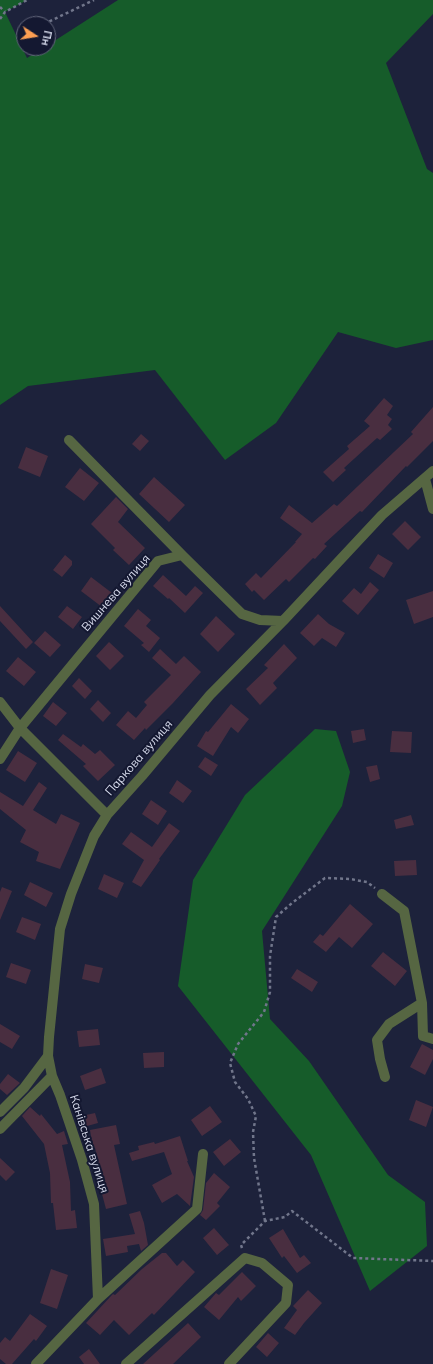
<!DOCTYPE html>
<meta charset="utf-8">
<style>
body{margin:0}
#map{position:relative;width:433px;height:1364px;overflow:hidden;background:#1d223b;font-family:Mulish,sans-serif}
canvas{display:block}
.north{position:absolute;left:16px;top:16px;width:40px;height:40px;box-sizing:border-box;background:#141831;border:1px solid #62667b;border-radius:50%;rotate:102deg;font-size:11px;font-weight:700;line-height:16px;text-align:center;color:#d6daeb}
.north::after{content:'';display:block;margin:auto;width:14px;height:18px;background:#fc9e52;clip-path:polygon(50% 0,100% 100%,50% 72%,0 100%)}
</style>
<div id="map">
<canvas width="433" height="1364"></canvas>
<div class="north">Пн</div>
</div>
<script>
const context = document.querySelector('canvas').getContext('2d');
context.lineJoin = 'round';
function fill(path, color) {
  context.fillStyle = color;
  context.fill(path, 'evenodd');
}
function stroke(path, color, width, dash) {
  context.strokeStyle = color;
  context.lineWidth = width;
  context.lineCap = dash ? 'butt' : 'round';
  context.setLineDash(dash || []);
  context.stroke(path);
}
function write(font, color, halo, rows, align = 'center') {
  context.font = font + ' Mulish,sans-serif';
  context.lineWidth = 4;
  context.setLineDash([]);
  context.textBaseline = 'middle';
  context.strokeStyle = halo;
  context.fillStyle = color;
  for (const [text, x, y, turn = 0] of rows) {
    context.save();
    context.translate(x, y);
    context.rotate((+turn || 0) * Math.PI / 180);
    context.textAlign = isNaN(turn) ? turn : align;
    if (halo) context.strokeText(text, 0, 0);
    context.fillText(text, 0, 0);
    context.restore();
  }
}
const green = new Path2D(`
 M0 0H27L5 12 27 58 43 48H48V45L118 0H433V14L386 63 427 169 433 173V340L396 348 338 332 276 423 225 460 155 370 28 386 0 405Z
 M315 729 336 731 350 772 342 806 262 931 270 1019 309 1061 388 1175 425 1202 427 1246 370 1291 311 1155 178 986 193 880 245 795Z`);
const building = new Path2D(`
 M384 398 393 406 387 415 392 419 388 425 392 429 380 440 377 438 344 468 346 470 333 482 323 472 349 449 347 446 370 426 364 421Z
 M433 407V441L407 467 406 466 362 512 360 511 324 544 327 546 315 559 313 558 289 582 286 579 264 600 254 590 252 592 245 584 256 573 261 578 296 542H295L302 534 280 518 289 505 312 523 334 504 337 506 358 486 413 434 411 432Z
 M141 434 149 441 140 451 132 444Z
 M26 447 48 456 40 477 18 468Z
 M80 468 99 483 84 501 65 487Z
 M154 477 185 505 169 522 139 494Z
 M116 497 128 509 118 522 145 548 129 565 113 550 115 548 91 524Z
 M405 521 421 537 408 550 392 534Z
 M378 554 393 563 384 578 369 568Z
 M65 555 72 561V565L62 577 53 570Z
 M163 575 186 596 195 586 203 593 185 613 169 598 168 599 153 586Z
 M91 577 112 593 102 607 81 591Z
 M370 582 379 590 358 615 342 601 354 588 361 594Z
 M433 591V617L414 624 406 600Z
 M0 606 33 642 26 649 0 621Z
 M67 606 82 617 73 629 58 617Z
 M138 609 151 620 146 626 160 638 149 652 141 645 144 643 124 626Z
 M318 614 329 624 345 633 336 647 322 638 314 646 300 633Z
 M216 616 235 634 218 652 200 634Z
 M45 631 61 645 50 657 34 643Z
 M109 642 124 656 110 670 96 656Z
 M284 644 297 658 273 683 277 688 260 705 246 689 268 668 264 665Z
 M160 649 176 664 184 656 201 672 173 703 146 730 145 728 134 740 116 725 128 711 136 718 147 705 144 702 171 675 152 658Z
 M18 657 36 672 24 686 6 671Z
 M79 678 92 691 85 699 72 686Z
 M98 700 111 713 103 722 90 709Z
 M53 702 67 713 56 726 43 716Z
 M231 704 249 719 238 733 231 727 213 756 197 746 206 731 208 732Z
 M364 729 366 740 353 743 351 731Z
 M392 731 412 732 411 753 390 752Z
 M63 734 81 747 83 744 95 754 100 750 115 765 98 781 83 766 86 764 58 740Z
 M18 751 37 763 25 782 6 770Z
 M205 757 218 765 211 776 198 767Z
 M377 765 380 779 370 782 366 767Z
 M177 780 192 791 183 803 169 793Z
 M39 782 47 788 33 810 56 824 61 814 80 823 60 869 36 861 39 852 20 842 26 830 0 809V792L23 806Z
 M151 800 167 811 158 825 142 814Z
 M411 815 414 825 396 829 394 820Z
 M169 823 180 831 159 859 160 860 141 887 132 882 144 860 122 844 131 832 152 847Z
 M416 860 417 875 395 876 394 861Z
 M104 874 124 883 117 898 98 889Z
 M30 882 53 893 46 907 24 895Z
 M2 887 12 891 0 920V892Z
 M350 904 373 924 352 948 339 937 326 952 313 942 320 934 323 936Z
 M22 917 41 924 35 940 16 932Z
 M383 952 407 971 395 986 371 966Z
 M11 963 31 970 26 984 6 977Z
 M85 964 103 968 99 983 82 979Z
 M297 969 318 982 312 992 291 978Z
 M0 1024 20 1036 12 1049 0 1042Z
 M98 1029 100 1045 79 1047 77 1031Z
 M422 1044 433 1050V1059L425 1075 410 1067Z
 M164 1052V1067L144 1068 143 1053Z
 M101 1068 106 1083 85 1090 80 1076Z
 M8 1074 20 1083 7 1095 0 1089V1084Z
 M416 1100 433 1107 426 1127 409 1120Z
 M210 1106 222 1122 202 1136 191 1120Z
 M30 1107 40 1116 41 1114 57 1134 64 1131 68 1144 62 1145 70 1182 71 1211 75 1210 77 1228 56 1230 53 1203H51L50 1173 44 1144 22 1116Z
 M95 1113 98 1123 80 1128 77 1117Z
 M116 1125 120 1144 114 1145 127 1204 106 1209 102 1194 106 1193 95 1148H93L90 1130Z
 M180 1136 188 1161H187L194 1177 190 1206 177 1194 162 1203 152 1185 172 1174 164 1152 132 1161 129 1153 139 1150 138 1146 154 1142 155 1144Z
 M230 1139 241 1152 224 1166 213 1152Z
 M0 1158 15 1172 6 1181 0 1175Z
 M214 1173 230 1187 217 1203 220 1206 206 1220 200 1215 203 1210 206 1183Z
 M140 1211 144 1223 148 1245 141 1251 139 1244 127 1246 128 1252 106 1256 103 1239 135 1234 129 1214Z
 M214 1228 229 1245 217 1255 203 1238Z
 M283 1229 300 1258 304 1255 311 1263 297 1273 284 1256 282 1258 269 1238Z
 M162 1253H166L177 1266 183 1260 195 1272 154 1315 152 1313 129 1335 114 1320 100 1335 86 1323 111 1296 113 1294 115 1295 142 1269Z
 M51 1269 68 1275 57 1309 40 1303Z
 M242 1272 256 1286 241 1301 238 1297 219 1320 204 1307 216 1293 219 1295Z
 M308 1290 322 1303 304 1323 295 1335 284 1328 297 1310 293 1306Z
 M30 1314 47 1326 36 1341 34 1339 12 1364H6L0 1359V1343L5 1337 10 1341Z
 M188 1323 201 1337 173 1364H143Z
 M268 1333 279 1343 267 1357 256 1347Z
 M89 1349 100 1364H84L79 1357Z`);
const path = new Path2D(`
 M0 7 5 12
 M0 19 5 12 27 0
 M44 24 94 0
 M265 1221 254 1158 253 1132 256 1116 248 1099 235 1082 230 1063 238 1044 264 1012 270 992V956L276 917 292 903 325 878 350 879 367 882 375 888
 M242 1248 241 1245 265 1221 285 1217 292 1211 353 1258 433 1261`);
const minor = new Path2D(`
 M69 440 182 555
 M425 479 433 509
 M0 702 20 728 107 815
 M0 759 20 728 158 561 182 555 242 614 260 620 283 621
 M382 894 404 911 422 1003 423 1036 433 1039
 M385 1077 380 1059 377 1040 389 1024 422 1003
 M0 1112 24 1088 48 1056
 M0 1129 52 1076
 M98 1299 94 1204 82 1160 60 1095 52 1076 48 1056 49 1037 60 929 71 894 94 836 107 815 142 776 210 695 283 621 382 515 433 471
 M36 1364 98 1299 197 1209 203 1154
 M126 1364 245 1258 262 1263 288 1285 286 1303 229 1364`);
const streetNames = [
 ["Вишнева вулиця",116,593,-49],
 ["Паркова вулиця",139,758,-49],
 ["Канівська вулиця",89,1144,72]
];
fill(green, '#165c2a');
fill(building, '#492e40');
stroke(path, '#71768b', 2.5, [3, 3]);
stroke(minor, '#566642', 10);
write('12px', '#d6daeb', '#141831', streetNames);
</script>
